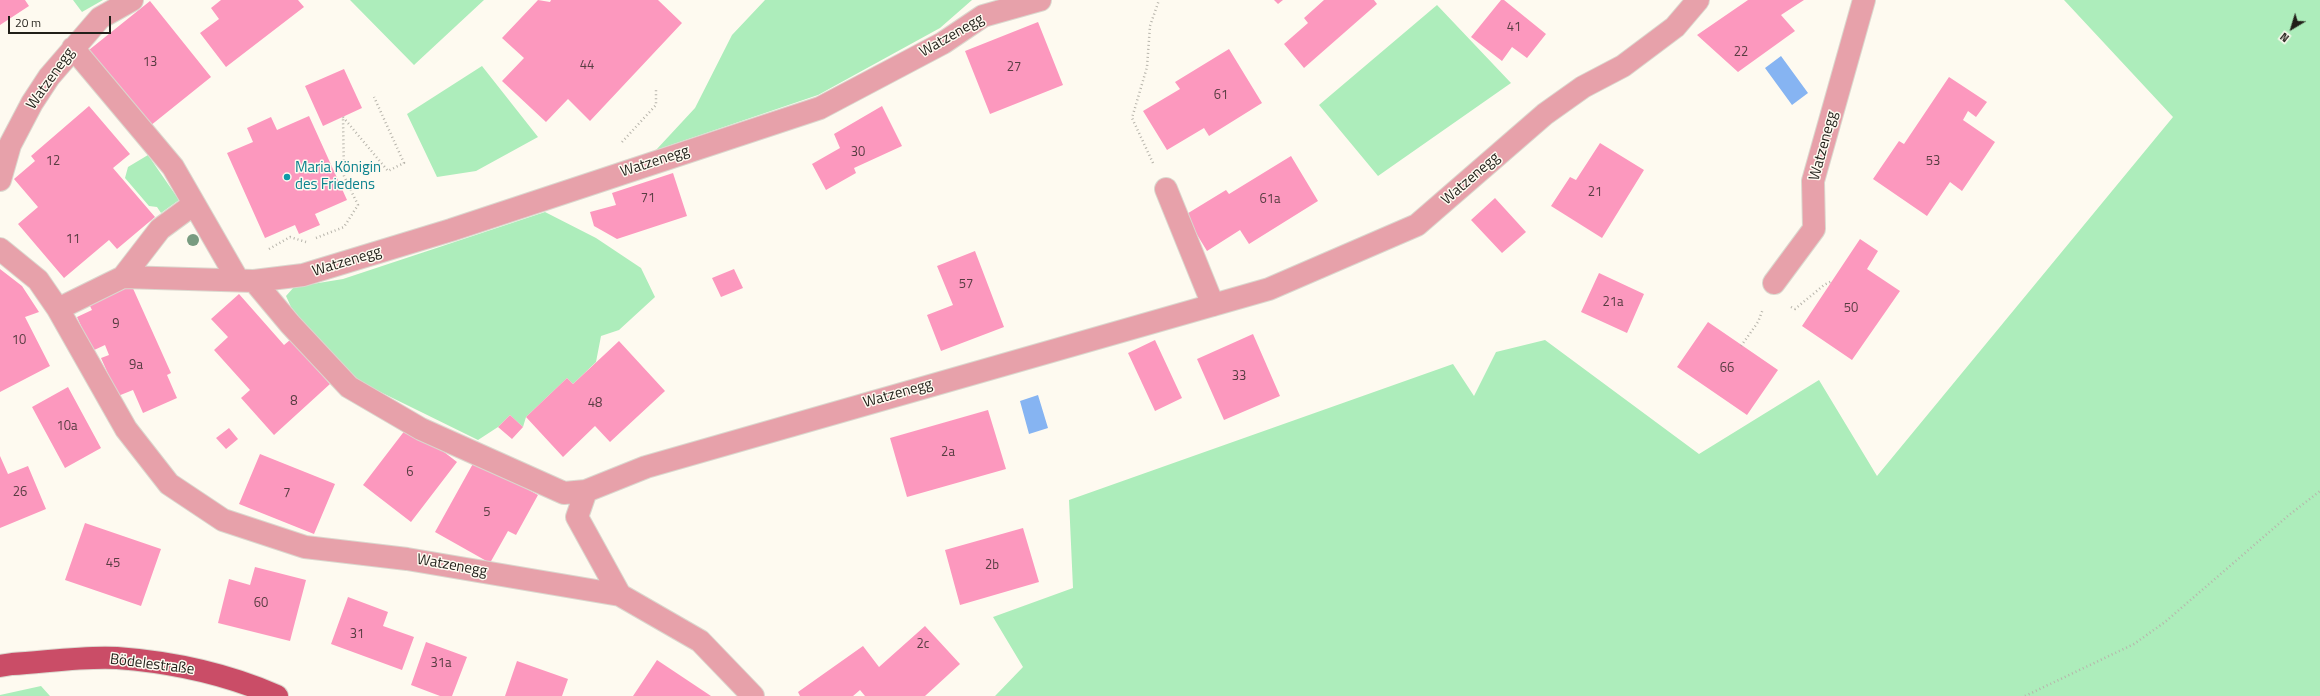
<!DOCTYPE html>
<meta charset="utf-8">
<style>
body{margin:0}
#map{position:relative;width:2320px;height:696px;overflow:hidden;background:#fefaf0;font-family:"Titillium Web",sans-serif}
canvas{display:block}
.north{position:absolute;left:2272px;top:8px;width:40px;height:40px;-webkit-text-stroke:3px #fefaf0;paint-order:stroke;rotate:218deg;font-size:11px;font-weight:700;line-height:16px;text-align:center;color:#211f19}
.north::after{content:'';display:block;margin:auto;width:14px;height:18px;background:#211f19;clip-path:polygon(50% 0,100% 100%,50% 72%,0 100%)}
.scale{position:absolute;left:8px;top:16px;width:103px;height:18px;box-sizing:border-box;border:2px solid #211f19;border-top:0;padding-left:5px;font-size:12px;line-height:14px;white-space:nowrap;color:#211f19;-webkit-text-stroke:3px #fefaf0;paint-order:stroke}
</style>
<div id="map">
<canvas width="2320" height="696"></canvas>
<div class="north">N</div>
<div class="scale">20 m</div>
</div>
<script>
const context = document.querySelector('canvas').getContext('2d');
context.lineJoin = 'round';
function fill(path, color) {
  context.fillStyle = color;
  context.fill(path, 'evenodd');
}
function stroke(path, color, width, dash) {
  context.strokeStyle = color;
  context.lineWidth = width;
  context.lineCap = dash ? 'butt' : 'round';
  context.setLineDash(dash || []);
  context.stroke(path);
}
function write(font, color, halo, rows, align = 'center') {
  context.font = font + ' "Titillium Web",sans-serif';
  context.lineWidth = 3;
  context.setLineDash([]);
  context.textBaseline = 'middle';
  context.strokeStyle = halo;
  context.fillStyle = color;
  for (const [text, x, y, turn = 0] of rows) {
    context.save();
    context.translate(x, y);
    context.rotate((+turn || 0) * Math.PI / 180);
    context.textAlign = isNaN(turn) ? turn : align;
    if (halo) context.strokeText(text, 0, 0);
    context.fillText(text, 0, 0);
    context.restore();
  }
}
const green = new Path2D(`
 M73 0H103L82 12Z
 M350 0H484L414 65Z
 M765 0H972L940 28 818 95 656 150 695 108 732 35Z
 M2064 0H2320V696H995L1023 667 993 617 1073 588 1069 500 1453 364 1474 396 1496 352 1545 340 1699 454 1819 380 1877 476 2173 117Z
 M1437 5 1511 83 1378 176 1319 105Z
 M482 66 538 137 476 171 437 177 407 114Z
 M148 155 179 200 161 213 157 207 149 206 125 178 128 167Z
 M545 212 596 238 641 268 655 297 619 330 601 336 596 362 573 384 567 378 526 417 523 427 510 415 498 427 478 440 356 380 335 361 291 307 286 296 294 287 343 279Z
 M41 686 50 696H0V695Z`);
const water = new Path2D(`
 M1781 56 1808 93 1792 105 1765 68Z
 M1038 395 1048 428 1029 434 1020 401Z`);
const building = new Path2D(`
 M0 0H25L29 6 0 25Z
 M221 0H298L304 7 226 67 200 33 219 19 211 8Z
 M538 0 550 2 551 0H658L682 23 590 121 568 99 546 122 502 81 524 58 502 38Z
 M1274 0H1283L1278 4Z
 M1324 0H1374L1377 4 1304 68 1284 44 1308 23 1304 18Z
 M1501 0H1504L1546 34 1527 58 1512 47 1502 61 1471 37Z
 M1748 0H1804L1781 15 1795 31 1738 72 1697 35Z
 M150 1 211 77 150 126 89 50Z
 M1038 22 1063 85 990 114 965 51Z
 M1229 49 1262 103 1209 136 1204 128 1167 150 1143 111 1180 89 1175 82Z
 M344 69 362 108 323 126 305 86Z
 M1949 77 1987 102 1976 117 1968 111 1963 120 1995 142 1962 191 1950 182 1927 216 1873 179 1899 141 1904 144Z
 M89 106 130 154 113 168 155 217 117 249 109 240 64 278 18 224 38 207 14 179 35 161 31 156Z
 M882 106 902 146 854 168 856 173 826 190 812 164 840 148 834 134Z
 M309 116 347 200 315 214 320 225 299 234 295 225 265 238 227 153 253 142 247 128 271 117 277 130Z
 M1600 143 1644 170 1602 238 1551 206 1570 177 1576 180Z
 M1291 156 1318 201 1249 244 1240 230 1207 251 1185 215 1226 190 1229 194Z
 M673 173 687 216 617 239 594 226 590 212 616 205 612 193Z
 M1495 198 1526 232 1502 253 1471 220Z
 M1860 239 1878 251 1867 269 1900 291 1852 360 1802 326Z
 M975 251 1004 327 941 351 927 315 953 305 937 266Z
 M0 269 22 286 39 312 25 317 50 366 0 392Z
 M734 269 743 288 721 297 712 278Z
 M1599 273 1644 294 1627 333 1581 312Z
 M131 284 171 373 167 375 177 398 143 413 133 390 118 396 101 358 109 355 105 345 92 351 77 317 92 310 89 304Z
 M239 294 284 345 290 340 330 384 274 435 241 398 250 390 214 350 228 337 211 319Z
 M1708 322 1778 370 1747 415 1677 367Z
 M1253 334 1280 396 1224 420 1197 359Z
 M1155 340 1182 398 1155 411 1128 353Z
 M619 341 665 391 610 442 595 426 563 457 526 417 567 378 573 384Z
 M68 387 101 448 65 468 32 407Z
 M988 410 1006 469 907 497 890 438Z
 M510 415 523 427 512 439 498 427Z
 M409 425 457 462 411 522 363 485Z
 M229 428 238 439 226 449 216 438Z
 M260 454 335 484 314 534 239 504Z
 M0 456 8 474 28 466 46 509 0 528Z
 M475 460 538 495 516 535 508 531 490 563 435 532Z
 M85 523 161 549 141 606 65 580Z
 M1023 528 1039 582 960 605 945 550Z
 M255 567 306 580 290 641 218 623 229 579 250 585Z
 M348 597 388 612 383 626 414 637 402 670 331 644Z
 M925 626 960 664 925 696H865L860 690 853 696H800L798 692 863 646 879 667Z
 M426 642 467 657 452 696H440L411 685Z
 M657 660 711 696H633Z
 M517 661 568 679 562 696H505Z`);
const path = new Path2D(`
 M343 117 388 171 404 163 374 97
 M622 142 656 105V88
 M1153 163 1132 118 1147 67 1150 26 1159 0
 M316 238 344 227 358 205 344 176 343 117
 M269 249 290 237 306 242
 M1791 307 1795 309 1824 285 1832 281
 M1741 346 1758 322 1763 309
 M2025 696 2134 644 2165 622 2289 515 2320 491`);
const minor = new Path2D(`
 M73 48 173 167 238 280
 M0 180 10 145 32 103 49 77 100 18 132 0
 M1166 189 1213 305
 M0 249 38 280 58 309 126 429 169 484 223 520 305 547 407 559 620 595 700 641 753 696
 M123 277 160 229 194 204
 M254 281 290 324 349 387 421 429 564 493 586 491
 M1774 283 1814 229 1813 181 1864 0
 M58 309 123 277 254 281 303 275 451 230 820 108 943 43 983 16 1040 0
 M620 595 577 517 586 491 646 467 1269 289 1417 225 1545 114 1583 87 1623 66 1675 27 1698 0`);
const major = new Path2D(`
 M0 666 12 664C46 662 83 656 117 658 171 662 227 674 277 696`);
const trees = [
 [193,240]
];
const markers = [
 [287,177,4,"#0f9aa8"]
];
const numberNames = [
 ["41",1514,28],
 ["22",1741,53],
 ["13",150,63],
 ["44",587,66],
 ["27",1014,68],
 ["61",1221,96],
 ["30",858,153],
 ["12",53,162],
 ["53",1933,162],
 ["21",1595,193],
 ["71",648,199],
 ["61a",1270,200],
 ["11",73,240],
 ["57",966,285],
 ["21a",1613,303],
 ["50",1851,309],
 ["9",116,325],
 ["10",19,341],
 ["9a",136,366],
 ["66",1727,369],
 ["33",1239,377],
 ["8",294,402],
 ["48",595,404],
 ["10a",67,427],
 ["2a",948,453],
 ["6",410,473],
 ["26",20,493],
 ["7",287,494],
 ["5",487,513],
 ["45",113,564],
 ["2b",992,566],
 ["60",261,604],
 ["31",357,635],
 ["2c",923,645],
 ["31a",441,664]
];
const streetNames = [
 ["Watzenegg",952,36,-30],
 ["Watzenegg",51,79,-55],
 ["Watzenegg",1824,146,-75],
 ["Watzenegg",655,162,-18],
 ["Watzenegg",1471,179,-41],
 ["Watzenegg",347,262,-17],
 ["Watzenegg",898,394,-16],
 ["Watzenegg",452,566,10],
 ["Bödelestraße",152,665,7]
];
const cultureNames = [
 ["Maria Königin",295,168],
 ["des Friedens",295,185]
];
fill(green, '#adedbb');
fill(water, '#86b4f2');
fill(building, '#fc98be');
stroke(minor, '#dbd7ce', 24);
stroke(major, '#dbd7ce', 24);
stroke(path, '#b7b4ab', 2.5, [1, 3]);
stroke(minor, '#e7a1aa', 22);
stroke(major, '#ca4d67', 22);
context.fillStyle = '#789b80';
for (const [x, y] of trees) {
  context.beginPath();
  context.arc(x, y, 6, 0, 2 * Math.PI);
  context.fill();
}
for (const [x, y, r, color] of markers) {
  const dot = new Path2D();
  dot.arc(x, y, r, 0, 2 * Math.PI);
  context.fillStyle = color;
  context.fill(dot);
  stroke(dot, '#fefaf0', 1.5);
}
write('13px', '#583d42', null, numberNames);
write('15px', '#211f19', '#fefaf0', streetNames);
write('15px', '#0d838f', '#fefaf0', cultureNames, 'left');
</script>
